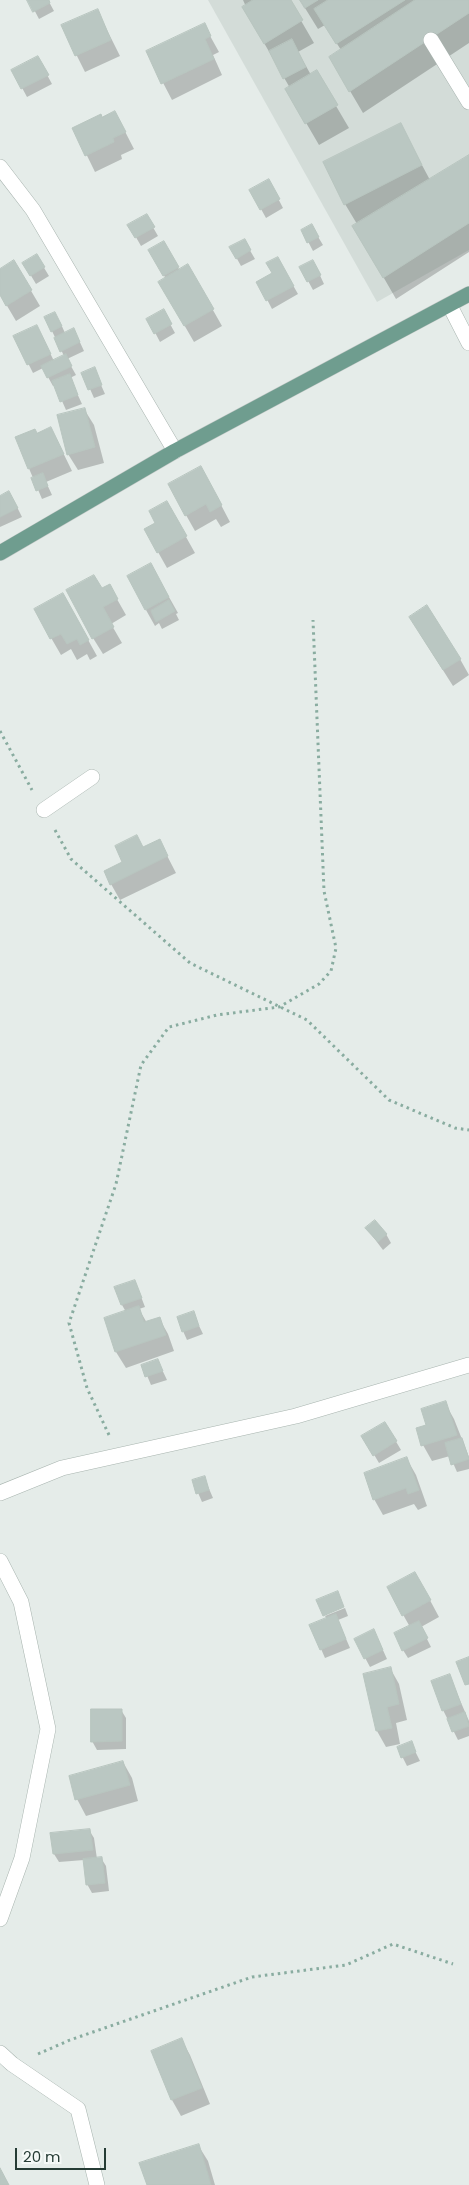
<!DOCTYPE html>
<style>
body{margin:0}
#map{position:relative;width:469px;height:2185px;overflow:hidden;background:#e5ece9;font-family:Poppins,sans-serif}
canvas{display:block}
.scale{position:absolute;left:15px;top:2148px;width:91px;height:22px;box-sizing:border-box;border:2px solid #263c35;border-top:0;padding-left:6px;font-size:15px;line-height:18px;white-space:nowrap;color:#263c35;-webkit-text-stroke:4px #f5f9f7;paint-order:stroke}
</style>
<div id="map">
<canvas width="469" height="2185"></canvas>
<div class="scale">20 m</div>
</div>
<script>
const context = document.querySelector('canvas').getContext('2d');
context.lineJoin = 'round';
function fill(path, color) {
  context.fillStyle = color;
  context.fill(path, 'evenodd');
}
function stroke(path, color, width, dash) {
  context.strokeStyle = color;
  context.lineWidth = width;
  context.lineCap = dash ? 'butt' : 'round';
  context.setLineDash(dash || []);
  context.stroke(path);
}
const built = new Path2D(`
 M208 0H469V250L377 302Z`);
const shadow = new Path2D(`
 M29 0H48L54 11 39 19Z
 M243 0H289L314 43 298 52 311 75 316 72 349 128 319 145 287 90 290 88 256 29Z
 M300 0H469V43L363 113 330 57 341 50 325 25 318 29Z
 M97 10 120 56 85 72 62 26Z
 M204 25 219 52 213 55 222 75 172 100 147 52Z
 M38 58 52 84 27 97 13 71Z
 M115 112 134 149 121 155 122 159 95 172 74 129Z
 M400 124 430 180 469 158V252L396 299 354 226 357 224 345 204Z
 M269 181 283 208 266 218 251 191Z
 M146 215 158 236 141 246 129 225Z
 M311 225 323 245 313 251 302 230Z
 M244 240 255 259 241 266 231 248Z
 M164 243 180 271 188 266 222 326 194 342 160 283 166 279 150 251Z
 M37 256 49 276 36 284 24 264Z
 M278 259 298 294 272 309 258 282 274 273Z
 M14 262 40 306 16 321 0 294V270Z
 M301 268 317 269 324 284 313 290Z
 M163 311 175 333 160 342 148 319Z
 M60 322 65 333 78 338 84 351 67 359 76 375 70 378 82 404 66 410 55 385 53 386 43 368 33 373 15 337 41 335 54 361 64 356 52 331Z
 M94 369 105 394 94 398 83 373Z
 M84 409 94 425 104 463 78 470 68 454Z
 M51 428 72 471 46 482 52 495 42 499 16 438 36 434Z
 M210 484 230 522 221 527 216 519 195 531 186 515Z
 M0 497 14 501 22 517 0 527Z
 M167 503 195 553 167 568 158 552 156 523Z
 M160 581 178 613 176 614 179 620 162 629 159 623 155 626 146 610Z
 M109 585 126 615 111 624 122 643 103 654 93 638 101 590Z
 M35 610 72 611 97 656 90 660 87 654 77 660 71 649 61 655Z
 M420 634 460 659 469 675 453 686Z
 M159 840 176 873 120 900 111 884 124 863 143 848Z
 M367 1229 386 1234 391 1243 383 1250Z
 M135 1281 145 1307 139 1309 147 1323 159 1318 168 1334 174 1351 126 1368 116 1352 105 1319 126 1312 122 1305Z
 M193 1313 203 1334 187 1340 183 1331Z
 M158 1361 167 1380 151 1385 143 1366Z
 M445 1403 454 1419 469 1457V1469L457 1472 450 1456 432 1461 423 1445 428 1426Z
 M385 1423 401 1450 379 1463 363 1436Z
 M407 1459 416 1475 427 1506 418 1510 414 1504 383 1515 374 1499Z
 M204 1477 213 1498 202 1502 193 1481Z
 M388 1588 424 1589 439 1617 421 1627 431 1647 408 1658 403 1650 410 1627Z
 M345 1608 348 1616 338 1620 350 1648 325 1658 311 1626 327 1619 325 1616Z
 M355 1639H378L387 1659 370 1667Z
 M390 1668 399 1684 407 1720 396 1723 400 1744 386 1747 377 1731 364 1675Z
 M449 1675 469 1721V1736L458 1740 443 1710Z
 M121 1710 126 1718V1749L97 1750 92 1741Z
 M411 1743 420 1761 407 1766 398 1748Z
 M123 1762 132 1778 138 1801 86 1816 77 1799Z
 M89 1830 94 1838 97 1859 101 1858 106 1866 109 1891 92 1893 87 1884 84 1860 59 1862 54 1854 52 1834Z
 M181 2039 190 2055 210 2104 181 2116 172 2100 152 2051Z
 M198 2145 208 2161 215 2185H148Z`);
const building = new Path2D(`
 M27 0H49L50 3 33 12Z
 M253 0H291L303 20 264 44 242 7Z
 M300 0H318L305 8Z
 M328 0H405L336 44 314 9Z
 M415 0H469V13L349 92 329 57Z
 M98 9 111 40 75 56 61 25Z
 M205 23 211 36 205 39 214 59 161 84 146 51Z
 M292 39 306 67 283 79 269 51Z
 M38 56 49 75 21 89 11 70Z
 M317 70 338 105 305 124 285 89Z
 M115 111 126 132 113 138 114 142 85 156 72 128 101 114 102 117Z
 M401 123 422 165 344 205 323 162Z
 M469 155V223L383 278 352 226Z
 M269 179 280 199 260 210 249 190Z
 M147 214 155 227 135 238 127 225Z
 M312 224 319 237 307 243 301 230Z
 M245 239 251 250 236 259 229 247Z
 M164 241 179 267 163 276 148 250Z
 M37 254 45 267 30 276 22 263Z
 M278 257 294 286 266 301 256 282 272 273 266 263Z
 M14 260 32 290 6 306 0 295V269Z
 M313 260 321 275 307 282 299 267Z
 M188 264 214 309 184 326 158 282Z
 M164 309 172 324 154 334 146 319Z
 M55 312 62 326 51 332 44 317Z
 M37 325 51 354 27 365 13 336Z
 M74 328 80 342 60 352 54 338Z
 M66 354 72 366 47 378 41 366Z
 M95 367 102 385 88 390 81 373Z
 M70 374 78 395 60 402 52 381Z
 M85 408 95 447 67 455 57 415Z
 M51 427 64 454 28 469 15 437 35 429 37 433Z
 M201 466 222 505 210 512 206 504 185 516 168 484Z
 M43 473 48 486 36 491 31 478Z
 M9 491 18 508 0 517V496Z
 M167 501 187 536 157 553 144 529 155 523 149 511Z
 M151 563 169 597 145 610 127 576Z
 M94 575 102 588 110 584 118 599 103 607 114 627 92 639 66 590Z
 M63 593 89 640 80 645 77 639 67 644 61 634 50 639 34 609Z
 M169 600 175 611 156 622 151 611Z
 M427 605 461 659 443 670 409 617Z
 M137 835 143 847 160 839 168 856 110 885 104 871 122 862 115 846Z
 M375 1220 387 1234 378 1242 365 1228Z
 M135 1280 142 1298 121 1305 114 1287Z
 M139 1306 144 1322 160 1317 166 1335 115 1352 104 1318Z
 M194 1311 199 1326 182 1332 177 1317Z
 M158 1359 163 1371 145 1377 141 1365Z
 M446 1401 457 1435 421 1446 416 1428 426 1425 421 1409Z
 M385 1422 397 1441 373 1456 361 1436Z
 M462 1438 469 1459 451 1465 445 1443Z
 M407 1457 419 1490 408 1494 406 1488 373 1500 364 1473Z
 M205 1476 209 1490 196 1494 192 1480Z
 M415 1572 431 1600 402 1616 387 1587Z
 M338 1591 344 1607 323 1616 316 1600Z
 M336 1614 346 1639 320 1650 309 1625Z
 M419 1621 428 1638 402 1651 394 1633Z
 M374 1629 383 1650 364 1659 354 1639Z
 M469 1657V1684L465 1685 456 1662Z
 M391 1667 399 1704 387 1707 392 1728 376 1731 363 1674Z
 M450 1674 461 1704 442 1711 431 1681Z
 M91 1709H122V1741L91 1742Z
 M465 1712 469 1726 452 1732 447 1719Z
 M412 1741 416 1752 401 1758 397 1747Z
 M123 1761 130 1785 75 1800 69 1776Z
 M90 1829 93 1850 53 1854 50 1833Z
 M102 1857 105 1883 86 1885 83 1859Z
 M182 2038 202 2088 171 2100 151 2051Z
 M199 2144 211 2185H147L139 2163Z
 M0 2168 9 2185H0Z`);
const path = new Path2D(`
 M0 731 32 790
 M55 830 71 859 190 963 307 1020 389 1100 455 1128 469 1130
 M109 1435 87 1388 69 1323 116 1184 141 1065 169 1027 217 1015 279 1007 319 984 331 971 336 948 324 891 313 620
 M38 2054 70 2040 252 1977 346 1965 393 1944 453 1964`);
const minor = new Path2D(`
 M431 40 469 102
 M0 167 33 210 175 451
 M450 306 469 343
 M44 810 92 777
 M0 1493 62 1468 296 1416 469 1365
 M0 1561 21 1602 48 1729 22 1858 0 1919
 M0 2053 12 2064 78 2109 97 2185`);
const major = new Path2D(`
 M0 553 175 451 469 294`);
fill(built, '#d3dcd8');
fill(shadow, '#0003');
fill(building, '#bac7c2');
stroke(building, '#b8c5bf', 1);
stroke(minor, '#a8b4af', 16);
stroke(major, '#c2c8c6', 16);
stroke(path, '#89aca0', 3, [2.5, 4]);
stroke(minor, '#fff', 15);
stroke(major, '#6f9d8f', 15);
</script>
